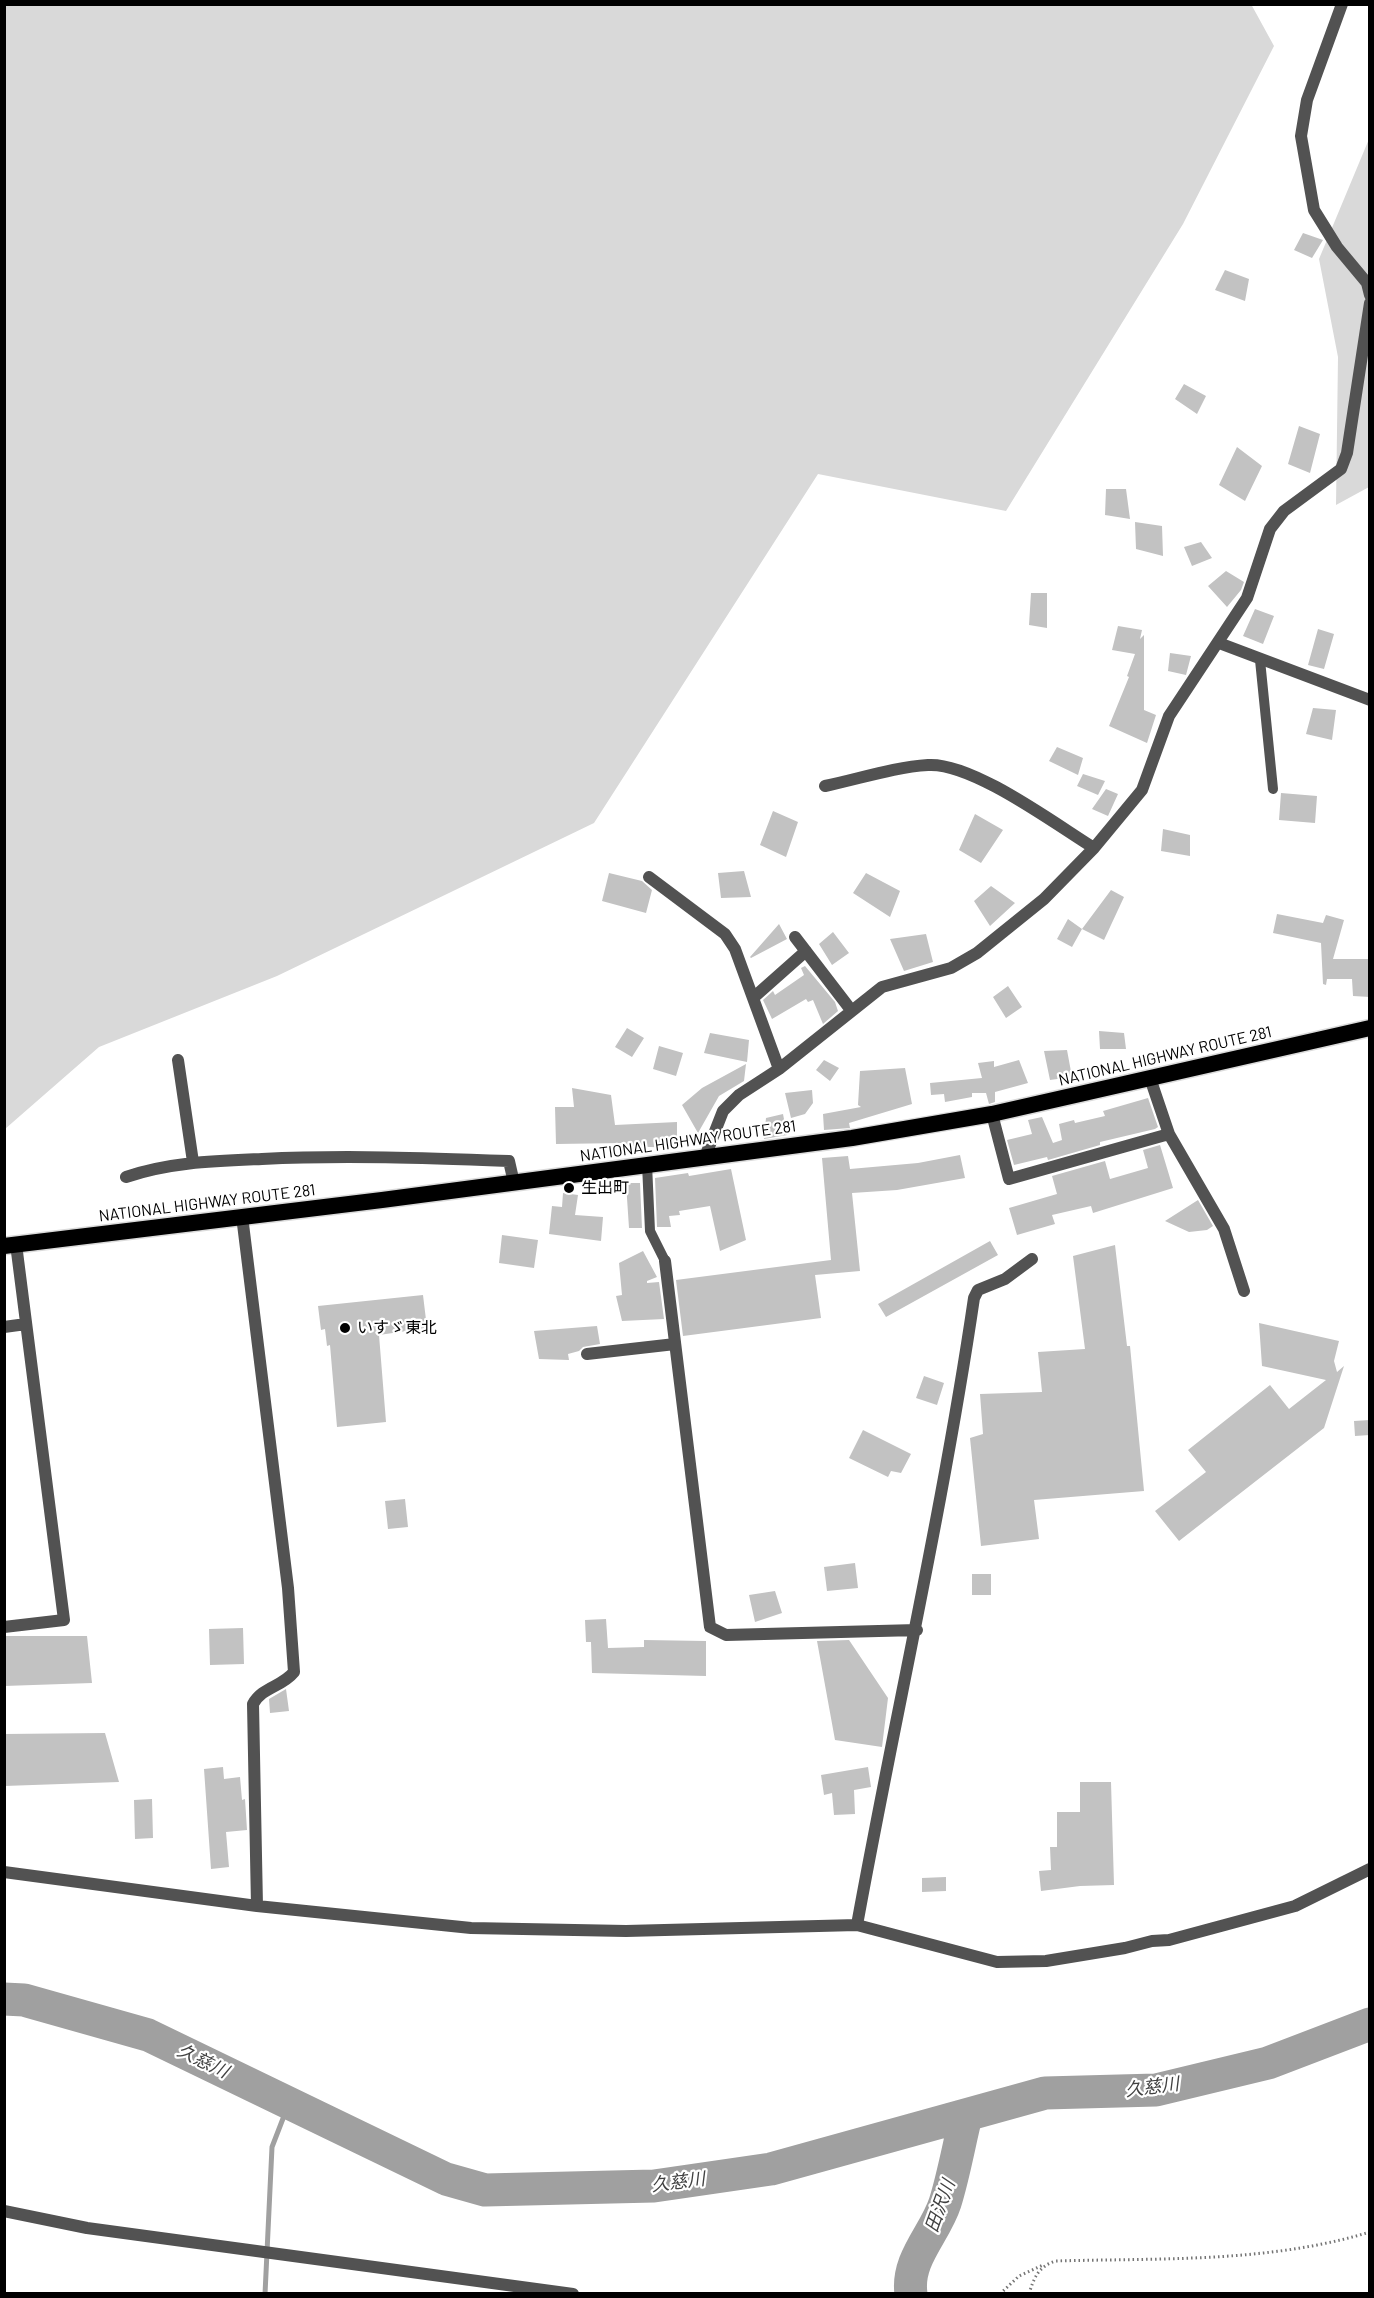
<!DOCTYPE html>
<meta charset="utf-8">
<style>
body{margin:0}
#map{position:relative;width:1374px;height:2298px;overflow:hidden;background:#fff;font-family:Barlow,sans-serif}
canvas{display:block}
.frame{position:absolute;inset:0;border:6px solid #000;pointer-events:none}
</style>
<div id="map">
<canvas width="1374" height="2298"></canvas>
<div class="frame"></div>
</div>
<script>
const context = document.querySelector('canvas').getContext('2d');
context.lineJoin = 'round';
function fill(path, color) {
  context.fillStyle = color;
  context.fill(path, 'evenodd');
}
function stroke(path, color, width, dash) {
  context.strokeStyle = color;
  context.lineWidth = width;
  context.lineCap = dash ? 'butt' : 'round';
  context.setLineDash(dash || []);
  context.stroke(path);
}
function write(font, color, halo, rows, align = 'center') {
  context.font = font + ' Barlow,"Noto Sans JP",sans-serif';
  context.lineWidth = 4.5;
  context.setLineDash([]);
  context.textBaseline = 'middle';
  context.strokeStyle = halo;
  context.fillStyle = color;
  for (const [text, x, y, turn = 0] of rows) {
    context.save();
    context.translate(x, y);
    context.rotate((+turn || 0) * Math.PI / 180);
    context.textAlign = isNaN(turn) ? turn : align;
    if (halo) context.strokeText(text, 0, 0);
    context.fillText(text, 0, 0);
    context.restore();
  }
}
const green = new Path2D(`
 M5 4H1251L1274 46 1183 224 1006 511 818 474 594 823 277 976 99 1047 5 1129Z
 M1369 139V487L1336 505 1338 357 1319 259Z`);
const stream = new Path2D(`
 M265 2294 272 2147 289 2103`);
const river = new Path2D(`
 M4 1999 24 2000 148 2035 446 2179 485 2190 654 2186 771 2169 1045 2093 1156 2090 1268 2063 1370 2024
 M911 2294C906 2259 935 2234 945 2203 954 2174 959 2144 966 2116`);
const building = new Path2D(`
 M1303 233 1323 240 1312 258 1294 250Z
 M1225 270 1249 279 1245 301 1215 290Z
 M1184 384 1206 396 1197 414 1175 399Z
 M1299 426 1320 434 1310 473 1288 464Z
 M1237 447 1262 466 1245 501 1219 485Z
 M1106 489H1126L1130 519 1105 515Z
 M1135 522 1162 526 1163 556 1136 549Z
 M1201 542 1212 558 1192 566 1184 547Z
 M1226 571 1244 582 1241 590 1227 607 1208 586Z
 M1031 593H1047V628L1029 625Z
 M1255 609 1274 616 1263 644 1243 636Z
 M1118 626 1142 630 1140 639 1144 635V710L1156 715 1147 743 1109 726 1129 677 1127 676 1135 654 1112 650Z
 M1318 629 1334 634 1324 669 1308 665Z
 M1170 653 1191 656 1186 675 1168 671Z
 M1313 708 1336 710 1332 740 1306 734Z
 M1057 747 1083 758 1078 775 1049 761Z
 M1083 774 1105 781 1098 795 1077 786Z
 M1106 789 1118 794 1108 816 1092 809Z
 M1281 793 1317 796 1315 823 1279 820Z
 M773 811 798 822 786 857 760 845Z
 M975 814 1003 830 981 863 959 850Z
 M1163 829 1190 835V856L1161 851Z
 M744 871 751 897 721 898 718 873Z
 M609 873 642 881 652 890 646 913 602 901Z
 M866 873 900 891 890 917 853 893Z
 M991 886 1015 903 990 926 974 901Z
 M1111 890 1124 897 1104 940 1082 929Z
 M1277 914 1323 923 1326 915 1344 920 1333 959H1370V997L1353 996 1352 979H1327L1326 985 1323 984 1321 943 1273 933Z
 M1068 919 1082 929 1072 947 1057 939Z
 M779 924 787 939 751 958 750 957Z
 M833 932 849 953 832 965 819 944Z
 M926 934 933 962 904 971 890 939Z
 M805 966 835 1002 838 1011 823 1024 813 1000 808 1002 806 999 772 1019 763 1000 773 991 775 995 804 975 801 968Z
 M1008 986 1022 1007 1006 1018 993 997Z
 M627 1028 644 1038 632 1057 615 1047Z
 M1099 1031 1124 1033 1126 1049H1100Z
 M710 1033 749 1040 747 1062 704 1053Z
 M659 1046 683 1053 676 1076 653 1069Z
 M1067 1050 1072 1077 1050 1080 1044 1051Z
 M824 1060 839 1068 830 1081 816 1070Z
 M1019 1060 1028 1083 995 1092V1102L989 1104 986 1093H972V1097L945 1102 944 1094 931 1095 930 1083 982 1078 978 1063 994 1061V1067Z
 M746 1064 744 1081 719 1096 698 1133 682 1105 702 1088Z
 M905 1068 912 1104 849 1123 850 1128 824 1130 823 1114 861 1107 858 1105 860 1071Z
 M572 1088 611 1095 615 1125 677 1122V1148L624 1146V1143L556 1144 555 1107H574Z
 M812 1090 813 1103 805 1114 791 1118 785 1093Z
 M1148 1098 1158 1127 1155 1129 1100 1142V1145L1048 1160 1047 1157 1014 1165 1007 1140 1032 1134 1028 1120 1042 1117 1053 1143 1062 1140 1059 1124 1074 1120 1075 1123 1105 1116 1103 1111Z
 M783 1114 787 1135 764 1139 766 1118Z
 M1160 1145 1173 1188 1093 1213 1091 1206 1052 1215 1055 1224 1017 1235 1009 1208 1057 1194 1052 1176 1105 1161 1110 1179 1148 1168 1143 1150Z
 M960 1155 965 1178 897 1190 852 1193 860 1271 815 1275 821 1318 683 1336 676 1280 831 1260 822 1158 848 1156 850 1169 918 1163Z
 M731 1169 746 1240 720 1251 710 1206 679 1211 680 1215 669 1216 671 1227H657L655 1178 688 1173 689 1176Z
 M626 1183H640L642 1228H629Z
 M563 1193 578 1195 575 1215 603 1217 601 1241 549 1234 552 1206 562 1207Z
 M1198 1200 1213 1226 1207 1230 1189 1232 1165 1221Z
 M502 1235 538 1240 534 1268 499 1263Z
 M990 1241 998 1255 886 1317 878 1304Z
 M1115 1245 1127 1346H1130L1144 1491 1034 1500 1039 1539 981 1546 970 1438 983 1434 980 1394 1042 1392 1038 1352 1085 1349 1073 1256Z
 M643 1251 657 1277 647 1281V1283L659 1282 664 1319 622 1321 616 1296 622 1295 619 1263Z
 M423 1295 427 1328 379 1335 386 1422 337 1427 330 1345 327 1346 325 1329 321 1330 318 1306Z
 M1259 1323 1339 1341 1334 1361 1337 1372 1344 1366 1324 1428 1179 1541 1155 1511 1206 1472 1188 1450 1270 1385 1289 1409 1326 1380 1262 1366Z
 M597 1326 600 1344 583 1347 579 1351 568 1354 569 1360 539 1359 534 1331Z
 M924 1376 944 1383 937 1405 916 1398Z
 M1370 1420V1435L1355 1436 1354 1421Z
 M863 1430 911 1454 901 1473 891 1471 888 1477 849 1458Z
 M405 1499 408 1527 388 1529 385 1501Z
 M855 1563 858 1588 827 1591 824 1567Z
 M972 1574H991V1595H972Z
 M775 1591 782 1613 755 1622 749 1595Z
 M606 1619 608 1648 644 1647V1640L706 1641V1676L592 1673 591 1642H586L585 1620Z
 M243 1628 244 1664 210 1665 209 1629Z
 M4 1636H87L92 1683 4 1686Z
 M849 1640 888 1698 882 1747 835 1740 817 1641Z
 M286 1689 289 1711 270 1713 269 1699Z
 M105 1733 119 1782 4 1786V1734Z
 M223 1767 224 1779 240 1777 242 1800 245 1799 247 1830 226 1832 229 1867 211 1869 204 1769Z
 M868 1767 871 1787 854 1790 855 1814 834 1815 832 1793 824 1795 821 1775Z
 M1080 1782H1111L1114 1885 1080 1886 1041 1891 1039 1871 1051 1870 1050 1847H1057V1812H1080Z
 M152 1799 153 1838 135 1839 134 1800Z
 M946 1877V1891L922 1892V1878Z`);
const path = new Path2D(`
 M1000 2294 1019 2276 1043 2265
 M1029 2294C1034 2277 1039 2266 1056 2261 1161 2258 1268 2263 1370 2232`);
const service = new Path2D(`
 M1260 660 1273 789
 M647 1164 650 1231 665 1261`);
const minor = new Path2D(`
 M1342 4 1307 100 1301 136 1314 210 1337 247 1367 283 1370 295
 M1219 643 1370 700
 M825 786C859 779 894 767 928 765 972 762 1055 824 1094 848
 M649 877 725 934 735 949 779 1069
 M795 937 851 1010
 M753 998 806 951
 M178 1060 193 1162
 M1150 1078 1169 1134 1224 1229 1244 1291
 M992 1114 1009 1179 1169 1134
 M705 1157 723 1111 739 1095 779 1069 882 987 951 968 977 953 1044 899 1094 848 1142 790 1169 716 1247 598 1270 529 1284 511 1341 469 1347 453 1370 303
 M126 1177C171 1162 215 1161 262 1159 344 1155 427 1158 509 1161L514 1183
 M242 1216 288 1588 294 1672C282 1687 262 1687 253 1704L257 1906
 M665 1261 710 1627 726 1635 917 1630
 M4 1327 26 1324
 M587 1354 675 1344
 M4 1627 64 1620 16 1244
 M4 1872 257 1906 471 1928 626 1931 857 1925 997 1962 1046 1961 1125 1948 1152 1941 1169 1940 1295 1906 1370 1869
 M857 1925C895 1716 943 1509 974 1298L978 1290 1005 1279 1032 1259
 M4 2211 87 2228 573 2294`);
const trunk = new Path2D(`
 M4 1246 382 1200 852 1138 992 1114 1370 1028`);
const markers = [
 [569,1188,6,"#000"],
 [345,1328,6,"#000"]
];
const streetNames = [
 ["NATIONAL HIGHWAY ROUTE 281",1165,1056,-13],
 ["NATIONAL HIGHWAY ROUTE 281",688,1141,-8],
 ["NATIONAL HIGHWAY ROUTE 281",207,1203,-7]
];
const poiNames = [
 ["生出町",581,1188],
 ["いすゞ東北",357,1328]
];
const waterNames = [
 ["久慈川",203,2061,26],
 ["久慈川",1152,2087,-7],
 ["久慈川",678,2182,-7],
 ["田沢川",940,2206,-70]
];
fill(green, '#d9d9d9');
stroke(stream, '#a0a0a0', 5);
stroke(river, '#a0a0a0', 33);
fill(building, '#c2c2c2');
stroke(trunk, '#dbdbdb', 19);
stroke(path, '#747474', 3, [1.5, 3]);
stroke(service, '#525252', 10);
stroke(minor, '#525252', 12);
stroke(trunk, '#000', 16);
for (const [x, y, r, color] of markers) {
  const dot = new Path2D();
  dot.arc(x, y, r, 0, 2 * Math.PI);
  context.fillStyle = color;
  context.fill(dot);
  stroke(dot, '#fff', 2);
}
write('16px', '#000', '#fff', streetNames);
write('16px', '#000', '#fff', poiNames, 'left');
write('italic 18px', '#414141', '#fff', waterNames);
</script>
